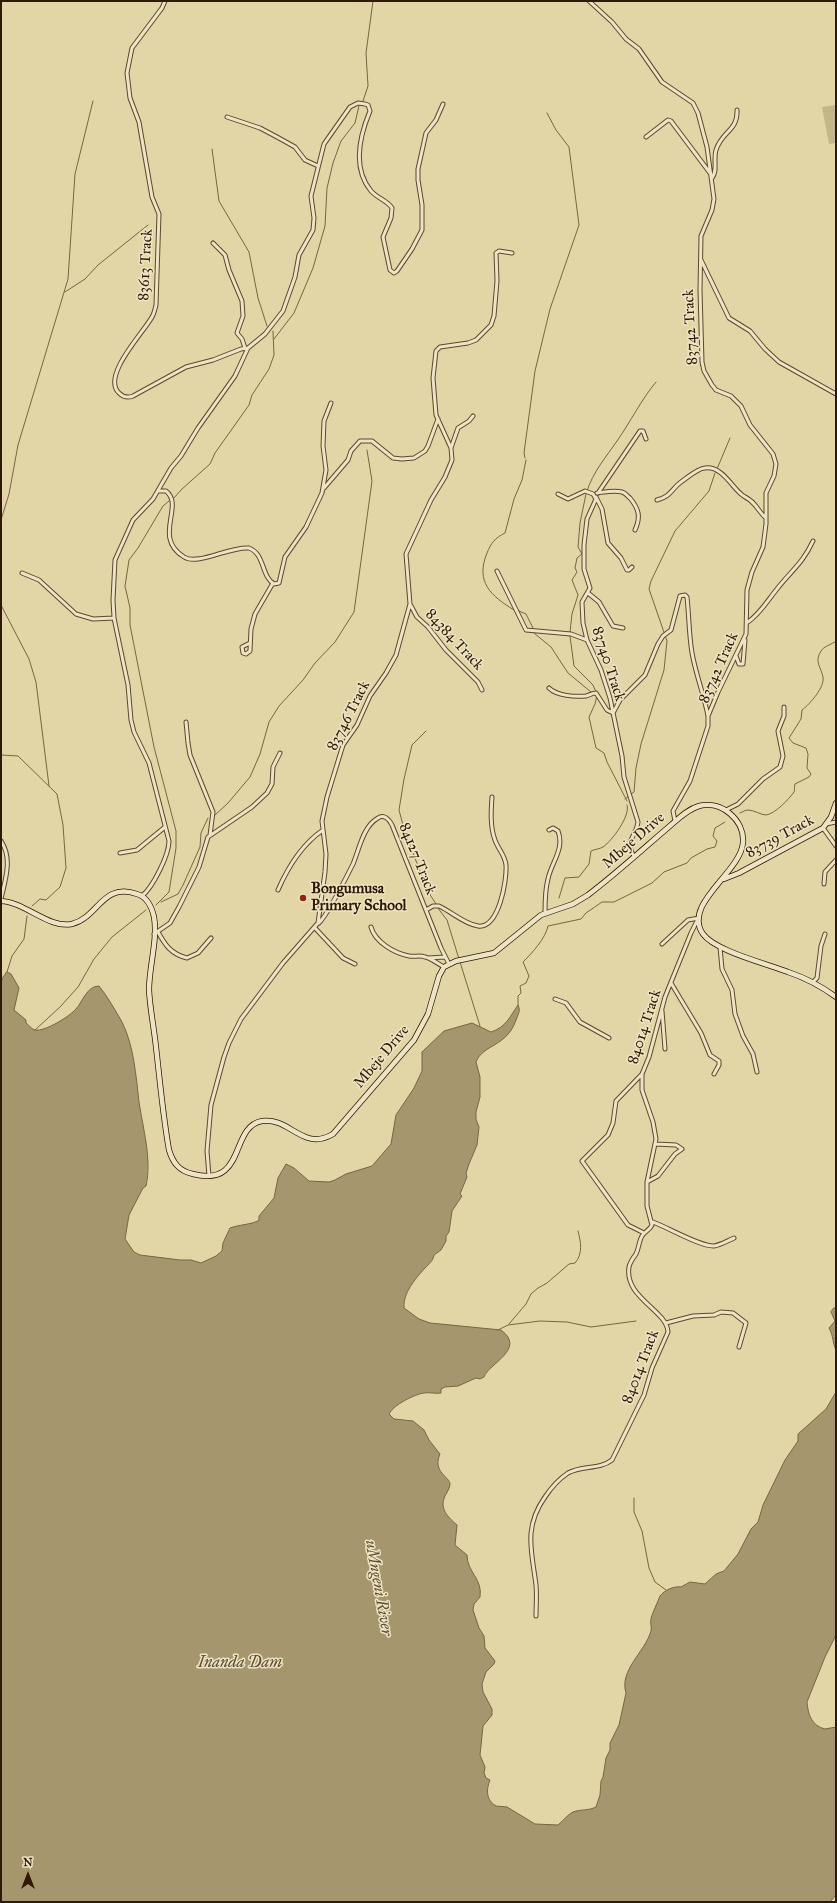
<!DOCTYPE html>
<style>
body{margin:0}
#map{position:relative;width:837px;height:1903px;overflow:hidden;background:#e3d6a6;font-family:"IM FELL Great Primer",serif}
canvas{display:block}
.frame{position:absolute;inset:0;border:2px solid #301901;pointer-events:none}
.north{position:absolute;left:8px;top:1855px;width:40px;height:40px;-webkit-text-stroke:3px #ede4c5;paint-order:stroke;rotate:0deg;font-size:11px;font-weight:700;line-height:16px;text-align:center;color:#301901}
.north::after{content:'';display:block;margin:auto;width:14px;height:18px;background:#301901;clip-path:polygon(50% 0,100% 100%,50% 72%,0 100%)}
</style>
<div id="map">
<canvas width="837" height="1903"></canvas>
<div class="frame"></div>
<div class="north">N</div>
</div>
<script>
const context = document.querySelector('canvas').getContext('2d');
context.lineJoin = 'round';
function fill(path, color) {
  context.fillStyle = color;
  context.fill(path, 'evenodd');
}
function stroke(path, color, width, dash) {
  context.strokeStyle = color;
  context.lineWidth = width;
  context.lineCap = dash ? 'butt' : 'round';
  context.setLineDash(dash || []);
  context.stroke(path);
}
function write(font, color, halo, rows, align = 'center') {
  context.font = font + ' "IM FELL Great Primer",serif';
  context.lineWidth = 3;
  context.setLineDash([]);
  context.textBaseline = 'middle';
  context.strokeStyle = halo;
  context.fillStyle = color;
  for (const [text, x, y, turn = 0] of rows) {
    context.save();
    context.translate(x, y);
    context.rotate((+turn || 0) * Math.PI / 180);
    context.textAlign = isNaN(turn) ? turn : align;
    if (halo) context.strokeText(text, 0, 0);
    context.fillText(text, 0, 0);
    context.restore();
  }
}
const green = new Path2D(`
 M836 105V143L829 144 822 107Z`);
const water = new Path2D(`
 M7 972 11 974 19 988 14 1010 26 1020V1023C29 1025 31 1029 35 1030 45 1032 70 1016 76 1009 83 1001 87 986 99 986 108 997 115 1010 122 1022 134 1046 136 1076 139 1102 143 1129 152 1159 146 1186L143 1188 129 1215 125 1239 134 1252 140 1255 180 1260H191L201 1263 216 1256 222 1251 223 1243 230 1228C237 1225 255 1224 259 1220V1216L274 1198 278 1178 286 1164 294 1168 309 1181 329 1182 335 1180 346 1174 372 1166 391 1144 396 1115 414 1088 422 1071V1052L444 1031 472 1023 491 1032C506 1027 509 1018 518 1005 521 1011 518 1014 516 1020 507 1047 483 1044 476 1062L480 1077V1097L476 1112V1119L479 1127 477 1145 469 1164 466 1173 467 1177 460 1194 462 1196 452 1211 449 1232 446 1236V1241L441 1250 434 1255C433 1261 429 1264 425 1268 415 1279 403 1293 404 1308L419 1319 430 1323 501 1330C527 1349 488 1364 484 1377L480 1379 476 1378 458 1386 445 1387 441 1389V1393C435 1394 430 1392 424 1393 415 1394 393 1405 389 1414L394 1419 413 1421 424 1430 429 1440 440 1454C432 1472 450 1477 450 1484 450 1488 447 1492 445 1496 439 1509 448 1517 457 1525L455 1545 467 1555C467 1572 483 1579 480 1597L474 1604 473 1610 479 1628 484 1636 485 1648 495 1661 494 1664 486 1672 482 1684 483 1692 492 1709V1715L483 1726 480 1755 485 1767 484 1773 486 1778 490 1780C486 1790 486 1800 496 1806L507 1807 535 1824 558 1825C563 1821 567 1815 573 1812 581 1809 588 1811 596 1807L600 1795 601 1781 603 1777 606 1758 610 1750V1743L619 1725 626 1693C619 1670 645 1652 651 1631 652 1627 650 1623 651 1619 651 1616 659 1599 660 1596 665 1590 673 1586 681 1587L690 1582 705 1584 716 1574 724 1571 738 1554 751 1529 758 1522 763 1505 785 1460 798 1441V1434L826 1409 836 1392V1635L825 1657 807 1702C808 1715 812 1726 825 1729L836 1727V1895L830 1902H1V986L2 979Z
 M834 1308H836V1350C832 1342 834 1337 829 1328L835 1321 831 1312Z`);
const stream = new Path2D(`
 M363 101 368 86 366 53 373 1
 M212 149 219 201 249 252 258 298 267 326
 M65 292 85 279 98 265 148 225
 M274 339 294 313 313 268 325 226 327 188 333 163 341 141 355 123 359 106
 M525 458 524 453 535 371 550 309 579 225 569 147 556 130 547 113
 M717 469 730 438
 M587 491C593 472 606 457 617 441 631 421 641 400 656 382
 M173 499 182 489 210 464 215 453 249 405 252 395 269 369 274 355 273 331
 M1 520 9 494 18 445 68 279 75 174 93 101
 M1 605 29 659 36 682 49 786
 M514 610C491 596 475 582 487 553 491 543 495 538 505 533L514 499 522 480 526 460
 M519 611 526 614 533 628
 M570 632 572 614 578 595 572 580 577 572 575 568 577 558 582 554 578 547 580 523 586 494
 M534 633 551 647 568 673 591 692
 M570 636 574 666 593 685 596 692
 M597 695 595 704 589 717 596 748 604 753 607 762 627 801
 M426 731 412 745 404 779 399 810 404 829 427 890 436 904
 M1 755 18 756 57 794 63 825 66 868 60 887 46 900 40 899 32 906
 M631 794 634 792 636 768 641 744 664 670 667 641 649 589 651 581 675 531 709 491 715 473
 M625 799 629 796
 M740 813C743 812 745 810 748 810 754 810 761 815 766 815 775 814 789 799 794 792 795 790 794 787 795 784L809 777 811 774 807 768 808 754 806 748 793 743 789 738 801 719 802 710C810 704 825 687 823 677 821 667 814 662 821 651 824 646 831 645 836 641
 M214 816 228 803 250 777 260 754 269 722 279 706 303 680 315 663 335 642 354 612 372 481 367 450
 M559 898 565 878 579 877 589 864 591 851C595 849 600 849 603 847 612 841 631 815 627 805
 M161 902 178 894 183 885 200 847 201 833 208 818
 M156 905 169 892 176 848V831L154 747 130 625V608L125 586 129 560 138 548 163 506 169 501
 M437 907 447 920 459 959
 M460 962 480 1026
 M7 972 12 956 24 939 27 916
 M518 1005V996L521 993 520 986 526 983 529 976 523 962C533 952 545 939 548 926L581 919 586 913 602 902H614L652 883 664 872 687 863 691 858 707 849 715 847 717 841 713 836 715 828 725 822
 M35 1030 60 1007 78 987 94 959 112 937 146 910
 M509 1324 526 1304 531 1294 538 1288 547 1283 569 1264 575 1263C583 1254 581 1242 578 1231
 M498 1330 508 1325 540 1321 567 1322 591 1327 636 1321
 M634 1498V1512L642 1531 649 1568 655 1582 666 1590`);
const street = new Path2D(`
 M165 1 162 8 132 48 127 73 130 98 139 122 152 197 159 214 156 305C155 309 154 314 152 317 144 332 101 376 119 393 123 397 128 398 133 396L186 367 213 360 241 349 248 348
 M589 1 612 22 626 39 639 49 662 82 693 103 698 113 707 147 714 199 712 210 701 236 700 290 702 362 704 371 712 385 716 390 731 396 741 406 750 425 773 454 776 464 774 476 766 493V524L763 547 752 572 747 590 746 634 718 692 708 716V726L690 781 673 811 675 821
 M227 117 260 128 277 137 295 147 305 160 318 166
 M646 137 668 120 671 121 710 173
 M712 178C718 171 713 159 716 150 722 131 738 131 737 110
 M213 243 225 255 229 270 242 301 243 316 237 333 242 339 245 348
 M701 260 729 318 750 331 765 349 779 362 836 394
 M451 448 458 428 469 421 473 416
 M324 488 348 460 351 451 360 441H372L393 458 402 459 414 458 425 451 428 446 438 419
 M159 491H166C185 506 152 537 184 557 198 566 230 546 249 548 265 554 261 576 274 584L279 583 285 557 306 527 322 493 326 470 323 446 324 421 331 403
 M597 493C605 492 614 490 622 492 626 493 627 496 630 498 639 509 641 517 635 530
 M598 493 640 431H643L646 439
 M558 494 568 499 585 491 593 494 596 499 587 519 584 545V569L590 588 582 602 583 623 587 640 601 670 610 698 622 756 624 777 638 822C636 837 624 841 634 856
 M596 497 602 509 608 543 621 558 627 570H629L632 567
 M657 500C672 496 671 489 681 482 687 478 698 468 705 468 722 466 731 486 741 494 744 497 748 498 751 501 757 506 760 513 765 517
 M497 571 526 630 571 634 587 640
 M22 573 39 580 76 614 93 619 114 618
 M588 593 599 602 613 626 623 628
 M410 604 417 617 428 627 446 650 478 682 482 690
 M748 622C760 614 768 600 777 589 791 571 803 563 813 541
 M250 643 242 647 243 653 246 654 250 651 251 629 255 614 273 583
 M736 656 739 664H743L745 640
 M549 688C557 696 575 697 586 696 590 695 592 693 596 693L607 710 613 713 620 700 645 675 658 644 663 636 671 630 680 596 685 595 687 597C689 616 689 635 692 653 696 675 704 695 708 716
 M186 722 188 743 190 755 213 812 210 835
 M726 810 738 804 763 779 780 767 783 756 778 731 784 716V707
 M826 824 836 822
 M823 828 836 846
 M1 841C13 859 5 880 1 899
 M120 853 137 850 165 827
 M824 884 825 872 836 860
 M278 890C288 867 301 845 323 830
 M142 896C153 887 169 855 169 841L149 763 134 732 131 720 128 685 114 618 113 600 115 560 133 520 153 499 171 468 181 456 198 428 235 376 248 348 265 334 283 311 295 277 299 255 313 230 314 218 311 196 324 144 350 107 358 103 365 104 368 105 370 111C360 135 352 168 371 191 377 198 388 201 392 208L391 218 383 237 390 270 394 273 397 271 412 249 422 230V205L418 180V169L426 133 436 120 443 104
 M426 910 433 906H439C452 912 464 924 478 926 499 929 507 880 506 865 505 855 498 849 495 840 490 827 491 811 492 797
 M545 913C545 902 545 890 548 879 551 863 565 849 558 831L553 828 549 830
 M319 923C327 915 347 876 353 864 359 850 363 826 378 818 384 814 389 819 392 825L441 948 449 964
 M371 927C375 942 394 953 409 956 414 957 420 955 425 957 431 958 438 964 444 967
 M315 928 343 958 355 964
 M158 932C165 945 171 954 187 958L198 953 211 938
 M154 934 170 923 179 907 199 867 208 837 252 807 267 793 272 784 273 767 280 753
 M662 944 688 920 699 918
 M720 947 722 969 732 990 735 1014 743 1036 753 1054 757 1072
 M428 958 445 957
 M813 982 817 978 821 946 825 934
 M671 983 701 1033 710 1055 719 1061V1065L714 1074
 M555 999 566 1003 580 1022 609 1038
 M662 1011 665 1049
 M642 1074 616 1101 613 1123 608 1135 582 1161 628 1225 644 1233
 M209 1176 207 1151 211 1105 224 1057 229 1043 241 1019 283 963 318 923 325 872 326 854 322 821 327 797 343 745 357 725 370 696 386 673 396 655 410 604 406 554 431 500 445 477 452 460 451 448 436 415 433 378 436 351 440 347 468 343 476 340 491 325 494 316 497 281 496 253 499 251 512 253
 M647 1182 658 1176 675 1154 682 1149 676 1145 656 1144
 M653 1222C667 1227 701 1247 714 1246 721 1245 727 1241 734 1238
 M666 1323 693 1316 714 1315 721 1312 733 1313 746 1323 739 1347
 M536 1616C536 1606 537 1595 536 1585 532 1552 523 1528 545 1497 551 1488 559 1479 568 1473 582 1465 599 1470 612 1460L644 1395 652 1368 668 1332C667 1310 624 1298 629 1267 630 1262 633 1258 636 1254 639 1248 639 1241 642 1236 645 1231 650 1230 652 1225L647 1206V1182L656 1139 653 1122 642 1090V1074L649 1057 665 997 691 933 698 919`);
const secondary = new Path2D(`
 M724 879 739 873 823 828 831 817 836 803
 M1 901C25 902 49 929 72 924 99 917 102 882 137 894 147 897 152 908 154 917 158 939 149 967 149 990 150 1009 154 1028 156 1047 160 1082 163 1116 169 1150 173 1163 179 1171 193 1174 247 1188 229 1127 262 1121 290 1117 303 1152 333 1134L414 1040 428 1014 439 976 444 967 456 961 494 953 541 915 573 904 588 895C617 873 644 848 671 825 679 818 688 809 699 806 721 800 745 820 743 843 740 873 682 904 703 934 715 951 768 964 788 972 806 978 821 986 836 997`);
const markers = [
 [303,898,4,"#8f2418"]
];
const streetNames = [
 ["83613 Track",146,265,-87],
 ["83742 Track",691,327,-93],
 ["84384 Track",454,640,47],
 ["83740 Track",608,664,72],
 ["83742 Track",719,668,-66],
 ["83746 Track",349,716,-63],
 ["83739 Track",780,837,-28],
 ["Mbeje Drive",634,841,-41],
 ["84127 Track",417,859,68],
 ["84014 Track",645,1027,-72],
 ["Mbeje Drive",382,1057,-50],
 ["84014 Track",641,1367,-69]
];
const poiNames = [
 ["Bongumusa",311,889],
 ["Primary School",311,906]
];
const waterNames = [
 ["uMngeni River",378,1588,80],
 ["Inanda Dam",240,1663]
];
fill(green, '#c5b68a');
fill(water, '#a6966e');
stroke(water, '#776442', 1);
stroke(stream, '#776442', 1);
stroke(street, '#5d482a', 5);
stroke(secondary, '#301901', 6);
stroke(street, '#ede4c5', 3);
stroke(secondary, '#ede4c5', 4.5);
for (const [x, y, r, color] of markers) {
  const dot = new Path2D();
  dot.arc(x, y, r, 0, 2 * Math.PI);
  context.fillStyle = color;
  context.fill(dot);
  stroke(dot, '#ede4c5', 1.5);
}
write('15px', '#301901', '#ede4c5', streetNames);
write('bold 15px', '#301901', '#ede4c5', poiNames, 'left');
write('italic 16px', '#5f4b2d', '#ede4c5', waterNames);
</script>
